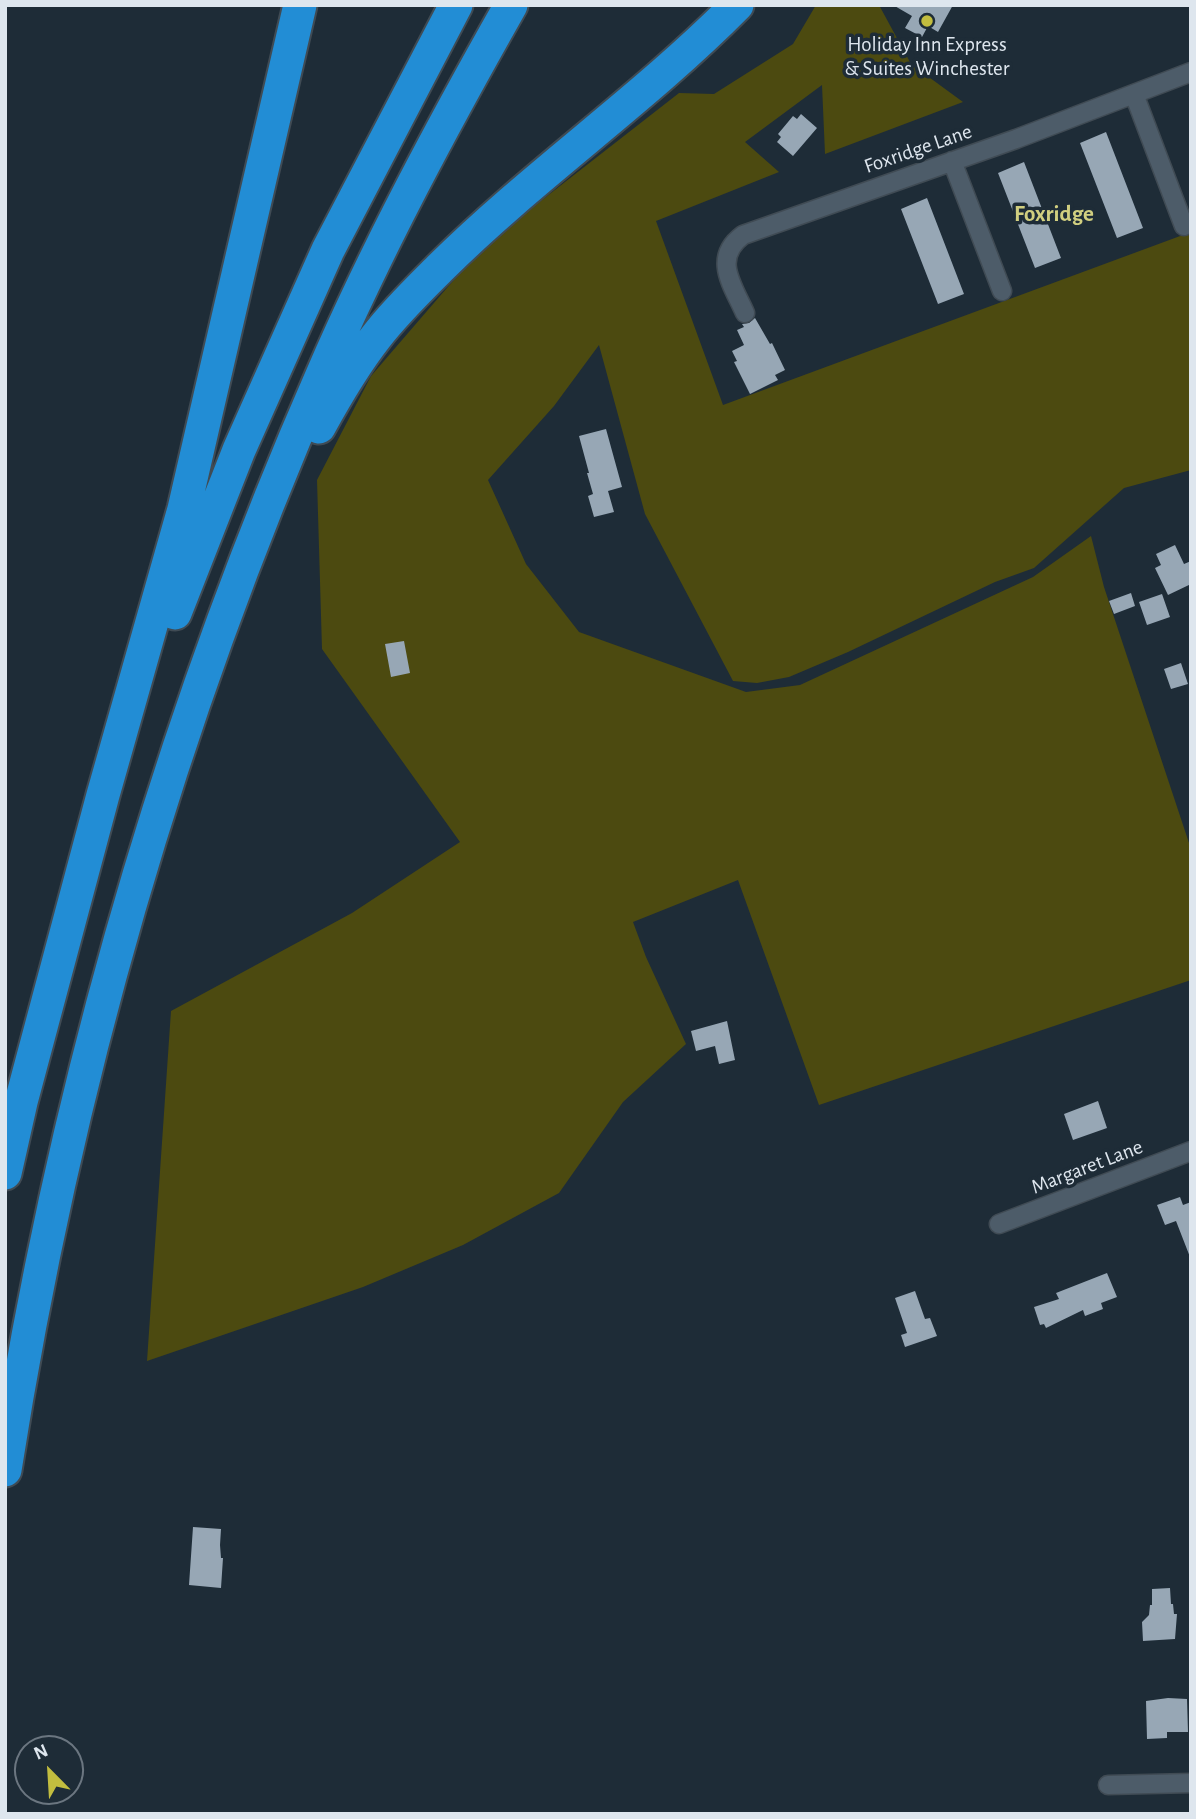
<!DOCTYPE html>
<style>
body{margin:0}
#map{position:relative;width:1196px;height:1819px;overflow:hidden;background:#1e2c37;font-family:"Alegreya Sans",sans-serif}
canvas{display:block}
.frame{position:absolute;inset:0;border:7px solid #dee6ee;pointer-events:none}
.north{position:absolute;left:14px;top:1735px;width:70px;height:70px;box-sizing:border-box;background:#1e2c37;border:2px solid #6b7680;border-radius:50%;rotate:336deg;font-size:19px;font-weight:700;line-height:28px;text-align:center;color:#dee6ee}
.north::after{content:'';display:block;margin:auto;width:24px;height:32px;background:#c2bd3f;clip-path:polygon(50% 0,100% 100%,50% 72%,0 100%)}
</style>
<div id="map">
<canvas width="1196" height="1819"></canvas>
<div class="frame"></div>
<div class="north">N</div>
</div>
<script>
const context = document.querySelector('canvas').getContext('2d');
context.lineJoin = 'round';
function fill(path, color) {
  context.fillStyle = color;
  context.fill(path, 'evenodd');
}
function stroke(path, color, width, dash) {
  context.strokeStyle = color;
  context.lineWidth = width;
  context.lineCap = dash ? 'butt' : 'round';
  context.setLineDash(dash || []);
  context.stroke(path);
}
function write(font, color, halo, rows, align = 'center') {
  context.font = font + ' "Alegreya Sans",sans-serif';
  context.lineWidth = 7;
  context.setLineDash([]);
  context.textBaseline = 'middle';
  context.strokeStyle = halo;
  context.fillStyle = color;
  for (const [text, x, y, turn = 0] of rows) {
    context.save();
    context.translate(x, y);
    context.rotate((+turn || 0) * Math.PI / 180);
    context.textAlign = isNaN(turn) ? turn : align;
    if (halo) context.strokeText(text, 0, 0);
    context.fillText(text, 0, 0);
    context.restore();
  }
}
const green = new Path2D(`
 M816 5H879L911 64 963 102 825 154 822 85 745 142 779 172 656 221 723 405 1191 232V470L1124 488 1034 568 995 582 848 652 789 677 757 683 733 681 645 514 599 345 554 406 488 480 526 564 579 632 746 692 800 685 1033 577 1091 536 1104 587 1191 849V980L819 1105 738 880 633 922 646 957 686 1044 623 1102 559 1193 463 1245 363 1287 147 1361 171 1011 352 913 460 842 322 649 317 480 371 376 483 246 679 93 714 94 793 44Z`);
const building = new Path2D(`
 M893 5H953L938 32 928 26 922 37 905 28 912 16Z
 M801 114 817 128 793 156 777 142 781 137 778 134 793 116 797 119Z
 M1106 132 1143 228 1117 238 1080 143Z
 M1024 162 1061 258 1035 268 998 173Z
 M927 198 964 294 938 304 901 209Z
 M755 318 770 344 772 343 785 370 775 375 778 380 750 394 734 362 737 361 732 351 744 345 737 330 744 327 742 324 749 323Z
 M606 429 622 487 608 491 614 512 594 517 588 496 593 494 587 473H589L579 436Z
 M1175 545 1184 564 1191 561V584L1168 595 1155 568 1161 565 1156 554Z
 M1131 593 1135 606 1114 614 1109 601Z
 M1162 594 1170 617 1147 625 1139 602Z
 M404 641 410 673 391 677 385 644Z
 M1181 663 1188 684 1171 689 1164 669Z
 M727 1021 735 1060 719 1064 715 1046 696 1051 691 1031Z
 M1098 1101 1107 1128 1073 1140 1064 1114Z
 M1180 1197 1183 1205 1191 1202 1190 1257 1176 1221 1165 1225 1157 1205Z
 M1107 1273 1117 1297 1101 1303 1103 1309 1085 1316 1083 1310 1046 1328 1044 1324 1040 1325 1034 1307 1059 1299 1056 1293Z
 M915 1291 925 1319 930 1318 937 1336 905 1347 901 1335 907 1333 895 1298Z
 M193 1527 221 1529 220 1545 221 1558H223L221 1588 189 1585Z
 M1170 1588 1171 1604H1173L1174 1614H1177L1175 1639 1143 1641 1142 1622 1149 1615 1150 1605H1152V1589Z
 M1168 1698 1187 1699 1188 1732H1167V1738L1147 1739 1146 1701Z`);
const minor = new Path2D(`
 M1134 94 1184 226
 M952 161 1002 291
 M745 313C732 284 712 258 743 235L1016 139 1191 72
 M999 1224 1191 1151
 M1108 1785 1191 1783`);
const motorway = new Path2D(`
 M319 427C336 396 354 365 376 337 395 312 419 289 441 267 535 174 644 99 737 5
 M175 613 239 450 328 250 456 5
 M5 1173 21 1102 103 795 184 509 300 5
 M5 1470C64 1093 169 724 322 375 377 248 443 125 511 5`);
const markers = [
 [927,21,7,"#c2bd3f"]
];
const poiNames = [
 ["Holiday Inn Express",927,45],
 ["& Suites Winchester",927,69]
];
const streetNames = [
 ["Foxridge Lane",918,149,-19],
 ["Margaret Lane",1087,1167,-21]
];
const neighbourhoodNames = [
 ["Foxridge",1054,214]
];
fill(green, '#4c4a10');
fill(building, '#97a7b5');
stroke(minor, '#404b54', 21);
stroke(motorway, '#404b54', 37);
stroke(minor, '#4d5c69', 18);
stroke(motorway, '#228dd5', 33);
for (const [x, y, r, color] of markers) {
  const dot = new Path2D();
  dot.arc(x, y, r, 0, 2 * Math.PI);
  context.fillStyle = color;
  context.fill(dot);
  stroke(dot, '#1e2c37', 2.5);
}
write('21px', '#dee6ee', '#1e2c37', poiNames);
write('21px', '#dee6ee', '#1e2c37', streetNames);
write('bold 23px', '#d1cf80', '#1e2c37', neighbourhoodNames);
</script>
